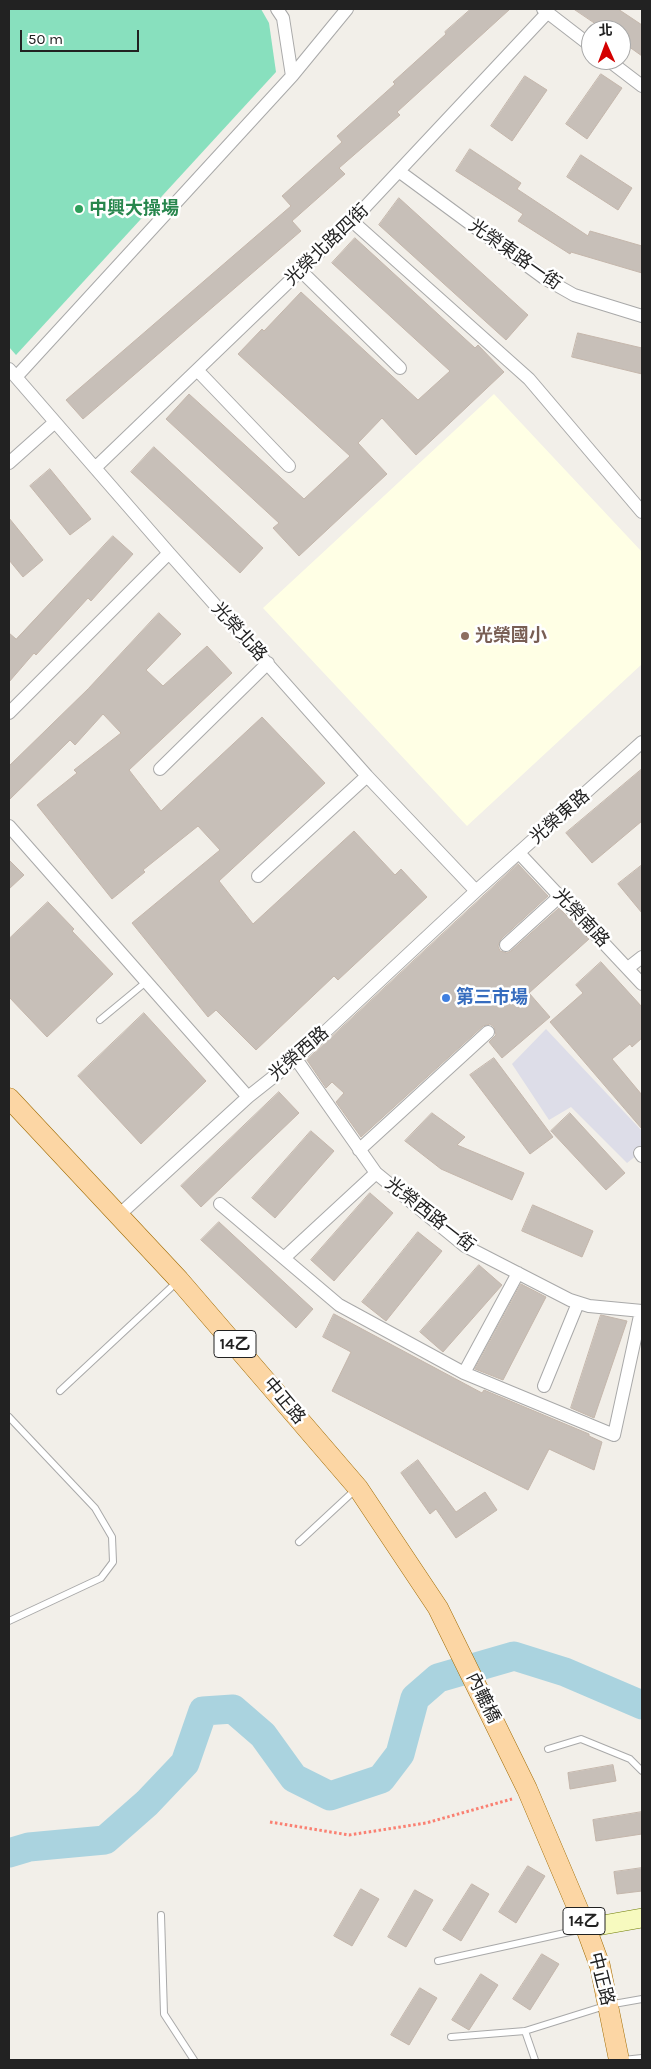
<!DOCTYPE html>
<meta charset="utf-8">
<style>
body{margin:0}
#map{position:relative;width:651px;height:2069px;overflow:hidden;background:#f2efe9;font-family:Karla,"Noto Sans TC",sans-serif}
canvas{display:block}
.frame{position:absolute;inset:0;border:10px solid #222;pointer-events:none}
.north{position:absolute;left:581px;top:20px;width:50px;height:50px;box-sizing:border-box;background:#fff;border:1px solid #a7a7a7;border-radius:50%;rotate:358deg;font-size:14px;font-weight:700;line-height:20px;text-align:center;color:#222}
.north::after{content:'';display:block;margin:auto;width:18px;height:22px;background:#d40000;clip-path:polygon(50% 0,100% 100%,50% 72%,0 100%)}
.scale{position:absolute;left:20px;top:30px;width:119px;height:22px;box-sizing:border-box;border:2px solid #222;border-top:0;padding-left:6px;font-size:15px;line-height:18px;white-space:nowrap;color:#222;-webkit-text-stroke:4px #fff;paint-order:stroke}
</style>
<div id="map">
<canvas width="651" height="2069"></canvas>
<div class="frame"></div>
<div class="north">北</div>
<div class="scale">50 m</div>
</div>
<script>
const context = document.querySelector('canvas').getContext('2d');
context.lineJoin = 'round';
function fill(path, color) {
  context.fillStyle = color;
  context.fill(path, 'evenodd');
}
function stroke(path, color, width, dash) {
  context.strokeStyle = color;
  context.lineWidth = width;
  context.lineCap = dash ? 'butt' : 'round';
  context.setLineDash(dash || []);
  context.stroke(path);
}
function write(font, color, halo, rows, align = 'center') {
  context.font = font + ' Karla,"Noto Sans TC",sans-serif';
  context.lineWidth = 5;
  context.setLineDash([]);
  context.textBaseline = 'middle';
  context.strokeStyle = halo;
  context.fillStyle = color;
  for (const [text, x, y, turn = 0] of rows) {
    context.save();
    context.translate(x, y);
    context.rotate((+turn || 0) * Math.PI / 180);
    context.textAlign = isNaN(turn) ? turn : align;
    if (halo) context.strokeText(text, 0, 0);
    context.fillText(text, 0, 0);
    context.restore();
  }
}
const education = new Path2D(`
 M494 394 642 552V664L467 826 263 608Z`);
const pitch = new Path2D(`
 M9 9H261L269 23 276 72 16 355 9 347Z`);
const plaza = new Path2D(`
 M546 1029 642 1131V1151L627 1163 571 1107 549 1120 512 1064Z`);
const river = new Path2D(`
 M9 1853 29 1847 105 1840 147 1803 185 1763 203 1711 233 1709 263 1735 294 1778 330 1796 381 1779 400 1754 415 1698 438 1678 514 1656 565 1672 642 1705`);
const building = new Path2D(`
 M471 9H510L397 112 400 115 339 168 345 174 292 221 301 231 83 419 66 400 291 206 282 196 342 142 337 136 395 84 393 82 446 34 445 32Z
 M574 9H618L642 25V56L621 41V30H605Z
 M601 74 622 88 587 139 566 124Z
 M525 76 547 90 512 141 491 126Z
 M470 149 521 183 517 189 588 236 590 231 642 246V273L571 252 570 254 518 221 523 214 456 171Z
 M581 155 632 188 618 210 567 177Z
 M399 198 528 315 506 340 379 225Z
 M355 238 475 348 478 345 504 372 416 455 382 418 358 443 387 474 299 556 273 528 279 523 166 419 189 394 304 499 350 456 238 354 262 329 264 331 301 292 418 400 450 371 332 263Z
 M578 333 642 348V374L572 357Z
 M154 447 263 548 240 573 131 472Z
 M50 469 91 519 70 535 30 486Z
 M9 518 43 560 23 577 9 560Z
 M113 536 133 554 91 601 88 598 36 655 34 653 9 682V633L16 639Z
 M159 613 181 634 146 670 163 686 207 646 232 673 129 770 161 811 262 717 325 783 219 881 253 924 354 831 395 875 401 869 427 897 338 980 334 976 256 1050 216 1010 208 1017 132 923 220 850 198 826 143 870 145 872 112 899 37 805 77 773 74 770 121 733 103 714 75 745 70 740 9 800V766L88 689Z
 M642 769V821L592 863 566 833Z
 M9 860 24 875 9 889Z
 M518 864 548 896 501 939 498 946 500 951 507 953 511 951 559 908 589 939 529 993 550 1017 502 1058 489 1042 496 1035 494 1027 490 1024 483 1026 361 1137 336 1102 344 1093 332 1082 326 1088 307 1060Z
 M642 865V913L618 884Z
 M48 902 74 929 72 931 113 974 47 1037 9 997V939Z
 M601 962 642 1007V1038L632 1047 630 1044 612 1059 642 1095V1129L550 1022 583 993 576 985Z
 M144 1013 206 1081 141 1144 78 1076Z
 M494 1058 553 1137 530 1154 470 1075Z
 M279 1092 299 1113 201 1207 181 1186Z
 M432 1113 465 1137 457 1145 524 1173 512 1200 441 1169 405 1141Z
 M570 1113 625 1173 606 1190 551 1131Z
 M311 1131 334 1151 275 1218 252 1198Z
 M370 1193 393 1213 334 1281 311 1260Z
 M533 1205 593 1231 582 1257 522 1231Z
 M219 1222 313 1309 296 1328 201 1240Z
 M418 1232 442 1251 386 1321 362 1302Z
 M479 1265 502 1285 443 1352 420 1332Z
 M521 1284 546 1297 503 1380 475 1369Z
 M334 1314 482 1393 484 1390 589 1434V1436L602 1442 594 1470 549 1449 528 1490 332 1391 351 1352 323 1337Z
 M601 1315 627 1321 594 1418 571 1408Z
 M418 1460 456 1512 485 1492 497 1510 456 1538 436 1509 430 1514 401 1473Z
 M613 1765 616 1781 570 1789 568 1773Z
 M642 1812V1834L596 1841 593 1820Z
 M528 1866 545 1876 516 1923 499 1912Z
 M642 1868V1891L617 1894 614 1872Z
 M472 1884 489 1894 461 1941 443 1930Z
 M361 1889 379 1899 352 1946 334 1936Z
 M415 1890 433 1900 406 1947 388 1937Z
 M542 1954 559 1964 530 2010 513 1999Z
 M481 1974 498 1985 469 2030 452 2020Z
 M420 1988 437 1998 409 2045 391 2035Z`);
const path = new Path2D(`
 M270 1822 349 1835 426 1823 512 1799`);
const lane = new Path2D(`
 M100 1020 146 982
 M60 1391 178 1281
 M9 1417 95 1508 112 1537 113 1562 101 1578 9 1621
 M299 1542 355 1490
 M548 1749 581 1739 630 1759 642 1771
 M161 1915 164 2014 194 2060
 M438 1961 583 1929
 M525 2031 535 2060
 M451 2037 525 2031 608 2005 642 1999
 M623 2060 642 2058`);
const street = new Path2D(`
 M543 9 591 46
 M608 60 642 86
 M292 76 347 9
 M400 172 544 278 574 295 642 316
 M352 221 529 379 642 512
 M300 270 400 368
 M9 369 169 553 367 776 476 891
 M198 371 289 466
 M17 376 292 76 283 18 277 9
 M9 463 55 422
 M95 468 352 221 548 12
 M9 713 169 553
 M160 769 268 663
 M9 826 248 1097
 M519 853 642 984
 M258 876 367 776
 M506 945 560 896
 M628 968 642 957
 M296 1059 376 1173 465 1246 570 1300 589 1306 642 1311
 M359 1150 488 1032
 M640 1153 642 1156
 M220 1204 339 1305 464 1373 614 1435 641 1311
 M119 1215 248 1097 296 1059 476 891 642 742
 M284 1258 376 1173
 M464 1373 518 1273
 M544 1386 578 1303`);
const secondary = new Path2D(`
 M586 1928 642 1918`);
const primary = new Path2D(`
 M9 1098 179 1280 358 1488 438 1608 527 1789 586 1928 600 1966 619 2060`);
const markers = [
 [79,209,5,"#2e9e5b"],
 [465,636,5,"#8d6e63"],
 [446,998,5,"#3f7fe0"]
];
const shields = [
 [235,1344,42],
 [584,1921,42]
];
const shieldNames = [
 ["14乙",235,1344],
 ["14乙",584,1921]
];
const leisureNames = [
 ["中興大操場",89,209]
];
const streetNames = [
 ["光榮北路四街",327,245,-44],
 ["光榮東路一街",515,255,35],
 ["光榮北路",239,632,48],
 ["光榮東路",560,817,-41],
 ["光榮南路",581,918,47],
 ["光榮西路",299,1054,-41],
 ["光榮西路一街",430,1215,38],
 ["中正路",284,1401,50],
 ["內轆橋",483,1698,64],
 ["中正路",601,1979,76]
];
const educationNames = [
 ["光榮國小",475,636]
];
const shopNames = [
 ["第三市場",456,998]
];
fill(education, '#ffffe5');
fill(pitch, '#88e0be');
fill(plaza, '#dddde8');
stroke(river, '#aad3df', 29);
fill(building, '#c7bfb8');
stroke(building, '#c4b6ab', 1);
stroke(lane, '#a9a9a9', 8);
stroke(street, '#a9a9a9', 14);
stroke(secondary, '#707d05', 20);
stroke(primary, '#a06b00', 21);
stroke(path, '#fa8072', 3, [2.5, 2.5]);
stroke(lane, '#fff', 6);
stroke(street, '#fff', 12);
stroke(secondary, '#f7fabf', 19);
stroke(primary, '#fcd6a4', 20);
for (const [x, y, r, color] of markers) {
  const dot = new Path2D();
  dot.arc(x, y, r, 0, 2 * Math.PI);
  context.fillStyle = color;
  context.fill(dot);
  stroke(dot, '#fff', 2);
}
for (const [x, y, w] of shields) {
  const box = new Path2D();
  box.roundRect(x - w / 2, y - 13.5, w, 27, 4);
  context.fillStyle = '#fff';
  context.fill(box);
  stroke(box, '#222', 1);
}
write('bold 16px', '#222', null, shieldNames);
write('bold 18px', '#27864d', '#fff', leisureNames, 'left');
write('18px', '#222', '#fff', streetNames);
write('bold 18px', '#785e54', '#fff', educationNames, 'left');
write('bold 18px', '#366cbe', '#fff', shopNames, 'left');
</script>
